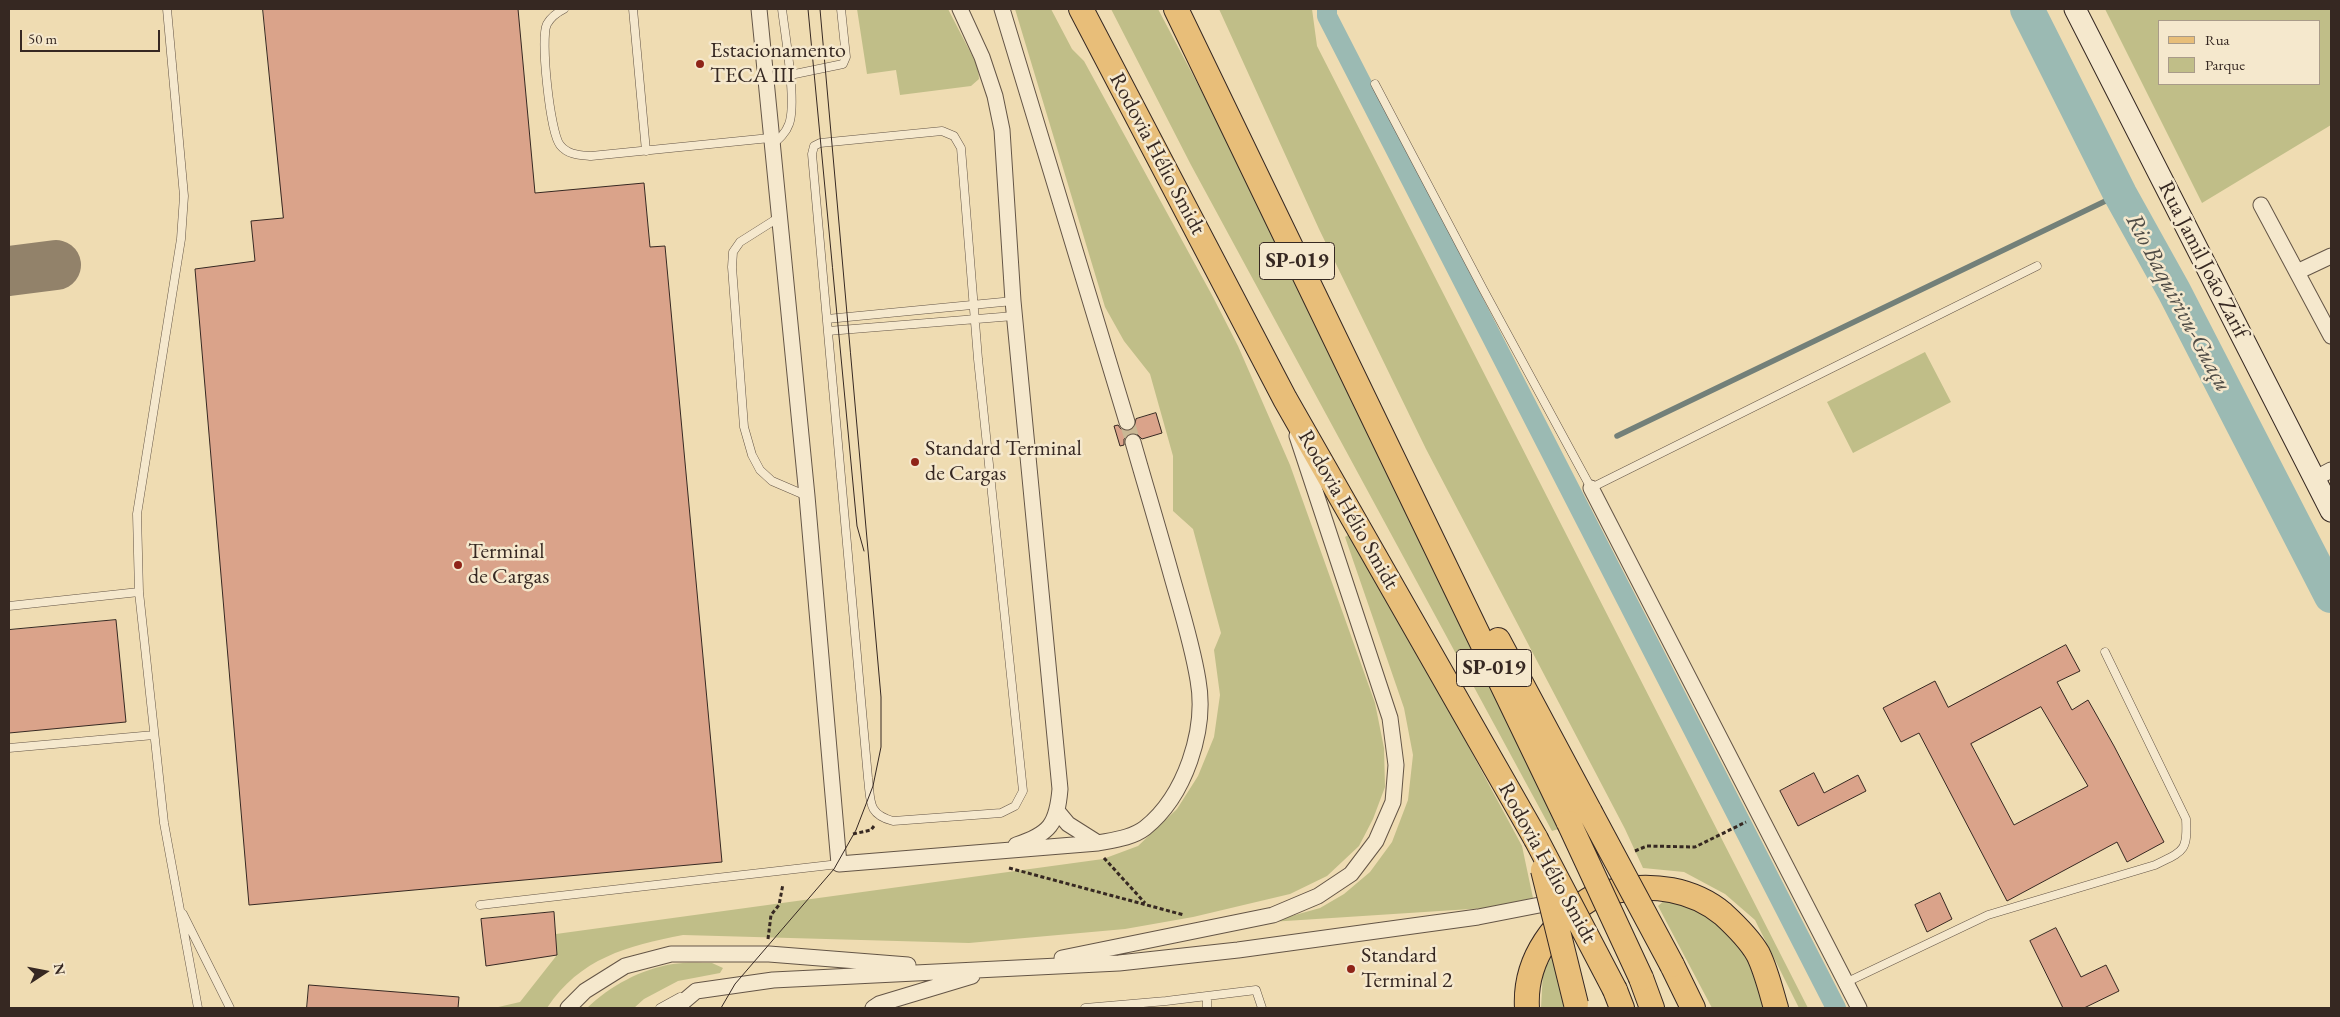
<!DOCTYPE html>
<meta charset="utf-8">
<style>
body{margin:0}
#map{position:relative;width:2340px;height:1017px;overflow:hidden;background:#efdcb2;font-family:"EB Garamond",serif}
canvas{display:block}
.frame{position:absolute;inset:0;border:10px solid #362822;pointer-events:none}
.legend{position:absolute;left:2158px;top:20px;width:162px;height:65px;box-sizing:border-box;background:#f5e8cd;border:1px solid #a99b89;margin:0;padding:6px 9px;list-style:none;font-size:15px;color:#362822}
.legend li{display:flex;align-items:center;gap:10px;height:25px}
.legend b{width:25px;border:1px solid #a99b89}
.north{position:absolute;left:20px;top:947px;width:50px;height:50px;-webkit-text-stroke:4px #f5e8cd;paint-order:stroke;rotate:79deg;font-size:14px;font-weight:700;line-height:20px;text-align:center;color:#362822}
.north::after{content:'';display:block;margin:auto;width:18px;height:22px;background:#362822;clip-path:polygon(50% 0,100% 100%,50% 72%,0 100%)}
.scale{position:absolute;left:20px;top:30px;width:140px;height:22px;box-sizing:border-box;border:2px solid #362822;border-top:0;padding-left:6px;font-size:15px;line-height:18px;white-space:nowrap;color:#362822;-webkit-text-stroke:4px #f5e8cd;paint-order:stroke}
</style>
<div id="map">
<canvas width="2340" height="1017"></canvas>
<div class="frame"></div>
<ul class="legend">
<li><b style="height:6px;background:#e8be79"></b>Rua</li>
<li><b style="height:14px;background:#c0be88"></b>Parque</li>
</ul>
<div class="north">N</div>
<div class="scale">50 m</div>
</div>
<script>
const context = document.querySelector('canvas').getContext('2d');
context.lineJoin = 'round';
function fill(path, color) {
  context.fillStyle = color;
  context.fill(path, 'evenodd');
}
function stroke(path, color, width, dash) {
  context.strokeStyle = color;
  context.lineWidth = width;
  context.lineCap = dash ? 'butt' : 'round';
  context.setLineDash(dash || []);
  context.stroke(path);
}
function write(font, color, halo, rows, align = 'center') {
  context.font = font + ' "EB Garamond",serif';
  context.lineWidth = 5;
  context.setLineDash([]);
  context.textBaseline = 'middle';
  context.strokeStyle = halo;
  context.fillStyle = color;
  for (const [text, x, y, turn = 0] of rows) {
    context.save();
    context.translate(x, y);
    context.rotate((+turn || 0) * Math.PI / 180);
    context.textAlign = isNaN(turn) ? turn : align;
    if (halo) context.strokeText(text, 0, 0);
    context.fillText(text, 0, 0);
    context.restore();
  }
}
const green = new Path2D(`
 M857 9H948L978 67 979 79 971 86 900 95 896 70 867 74Z
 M1015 9H1051L1072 49 1084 61 1213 297 1238 346 1290 465 1375 703 1384 748 1385 787 1373 819 1359 846 1327 876 1290 894 1193 917 1125 929 969 943 683 935C627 946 580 958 547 1008H494L520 1002 557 955 556 934 1103 859 1138 846 1177 809 1198 776 1214 737 1220 695 1214 650 1221 633 1193 529 1173 511V456L1150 374 1124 341 1105 307Z
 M1111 9H1158L1249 181 1561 828 1552 831 1191 165Z
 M1219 9H1312L1317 46 1808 1008H1799L1755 920 1725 894 1684 872 1643 868 1625 829 1426 449 1319 229Z
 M2105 9H2331V125L2202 203ZM2159 21H2319V84H2159Z
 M1925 352 1951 402 1853 453 1827 402Z
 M1353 532 1522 846 1533 898 1486 908 1270 922 1320 908 1344 894 1370 872 1392 842 1408 800 1413 755 1404 708 1345 537Z
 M1666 899 1696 905 1745 949 1769 1008H1712L1658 906Z
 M1552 957 1569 1008H1541L1543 971Z
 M712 963 723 968 720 973 678 981 644 999 634 1008H587C610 986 641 969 673 964 686 962 700 963 712 963Z`);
const stream = new Path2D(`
 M1617 436 2120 194`);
const canal = new Path2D(`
 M1327 9V16L1836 1008`);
const river = new Path2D(`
 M2027 9 2120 194 2174 291 2331 596`);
const taxiway = new Path2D(`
 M9 271 56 265`);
const building = new Path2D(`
 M263 9H518L535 193 644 183 650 247 665 246 722 862 249 905 195 269 255 261 251 221 283 218Z
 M1156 413 1162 433 1142 439 1136 433H1130L1124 439V445L1120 446 1114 426 1118 425 1121 429 1129 431 1134 428 1136 419Z
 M116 620 126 722 9 733V630Z
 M2066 645 2080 671 2057 682 2072 710 2088 700 2114 746 2164 842 2127 862 2117 842 2007 901 1919 733 1901 742 1883 708 1935 681 1948 707ZM2041 707 2088 786 2014 825 1971 744Z
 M1814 773 1824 793 1858 775 1866 791 1798 826 1780 791Z
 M1940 893 1952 919 1927 932 1915 905Z
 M554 912 557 955 486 966 481 919Z
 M2056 928 2081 977 2106 965 2119 991 2084 1008H2063L2030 941Z
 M309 985 459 997 458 1008H307Z`);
const streetTunnel = new Path2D(`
 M1127 422 1133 442`);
const path = new Path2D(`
 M853 834 871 830 874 826
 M1635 851 1647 846 1695 847 1746 822
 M1104 858 1145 903
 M1009 868 1184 915
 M768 939 771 915 779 905 783 884`);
const lane = new Path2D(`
 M167 9 184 196 181 239 137 514 139 592 164 823 198 1008
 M564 9C558 12 551 17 547 24 540 38 550 132 560 145 568 155 579 155 591 156L770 138
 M633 9 646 151
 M790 75 843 64 846 57 841 9
 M1375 84 1483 289 1591 488 2037 266
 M942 131 954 136 961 148 978 359 1023 791 1015 806 1001 813 893 821C867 814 871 801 868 778L812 154 814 146 820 143Z
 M772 145C779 139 786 133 789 124 797 103 785 34 782 9
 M778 218 740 242 733 252 732 267 744 427 752 455 760 470 772 481 807 496
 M827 319 1013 301
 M828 331 1014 316
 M9 606 139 592
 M9 748 154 735
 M480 905 839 864
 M183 914 230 1008
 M1845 983 1988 915 2155 865C2183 851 2188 852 2186 819L2105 652
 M1207 996V1008
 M660 1008 680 997
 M1085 1008 1166 1001 1256 990 1262 1008`);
const street = new Path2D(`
 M759 9 807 496 839 864 1098 843C1113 840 1132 838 1145 828 1185 796 1207 730 1198 680 1192 643 1180 606 1170 570 1158 527 1145 484 1133 442
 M960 9 982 57 995 96 1002 130 1013 301 1060 789C1057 824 1050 834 1016 845
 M1002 9 1127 422
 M2261 205 2331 336
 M2297 272 2331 256
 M2314 479 2331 470
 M1591 488 1859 1008
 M1058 812 1068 824 1098 843
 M1062 958 1273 915 1318 896 1351 874 1376 841 1393 802 1396 765 1390 718 1297 436
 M568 1008 585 991 625 966 671 954H769L908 965
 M676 1008 696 991 773 980 1119 963 1238 950 1478 917 1560 901
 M873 1008 879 1004 972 976`);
const secondary = new Path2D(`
 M2075 9 2331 511`);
const primary = new Path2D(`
 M1081 9 1285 399 1536 839
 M1176 9 1569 823
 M1498 640 1590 812
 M1672 965 1693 1008
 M1641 978 1652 1008
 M1615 990 1622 1008
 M1527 1008C1524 959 1555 918 1597 895 1602 893 1609 892 1615 891 1652 883 1693 889 1723 914 1735 925 1750 940 1758 954 1766 970 1771 991 1776 1008`);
const tram = new Path2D(`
 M808 9 857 526 864 551
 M721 1008 735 984 834 869 856 830 873 786 881 747V697L820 9`);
const primaryBridge = new Path2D(`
 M1590 812 1672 965
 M1569 823 1641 978
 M1536 839 1615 990
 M1543 870 1576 1004`);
const markers = [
 [700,64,5,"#8f2418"],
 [915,462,5,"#8f2418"],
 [458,565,5,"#8f2418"],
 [1351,969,5,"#8f2418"]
];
const shields = [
 [1297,261,75],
 [1494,668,75]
];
const shieldNames = [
 ["SP-019",1297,261],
 ["SP-019",1494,668]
];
const poiNames = [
 ["Estacionamento",710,51],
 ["TECA III",710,76],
 ["Standard Terminal",925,449],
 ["de Cargas",925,474],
 ["Terminal",468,552],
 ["de Cargas",468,577],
 ["Standard",1361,956],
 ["Terminal 2",1361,981]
];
const streetNames = [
 ["Rodovia Hélio Smidt",1157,154,62],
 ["Rua Jamil João Zarif",2203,260,63],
 ["Rodovia Hélio Smidt",1348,510,60],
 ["Rodovia Hélio Smidt",1547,863,61]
];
const waterNames = [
 ["Rio Baquirivu-Guaçu",2178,303,62]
];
fill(green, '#c0be88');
stroke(stream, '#738079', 5.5);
stroke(canal, '#9bbab3', 20);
stroke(river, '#9bbab3', 34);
stroke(taxiway, '#92826a', 50);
fill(building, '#daa38a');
stroke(building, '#362822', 1);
stroke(streetTunnel, '#cab895', 15, [15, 8]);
stroke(lane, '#645546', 9);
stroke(street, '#645546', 17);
stroke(secondary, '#362822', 23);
stroke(primary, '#362822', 26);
stroke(path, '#362822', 3, [4, 2.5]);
stroke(lane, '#f5e8cd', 8);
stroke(street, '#f5e8cd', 15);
stroke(secondary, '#f5e8cd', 21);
stroke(primary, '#e8be79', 24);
stroke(tram, '#362822', 1);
stroke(primaryBridge, '#362822', 26, []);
stroke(primaryBridge, '#e8be79', 24);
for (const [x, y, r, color] of markers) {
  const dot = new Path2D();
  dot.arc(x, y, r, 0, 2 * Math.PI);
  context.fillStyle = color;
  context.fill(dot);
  stroke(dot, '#f5e8cd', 2);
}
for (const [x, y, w] of shields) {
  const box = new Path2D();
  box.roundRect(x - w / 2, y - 18.5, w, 37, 4);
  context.fillStyle = '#f5e8cd';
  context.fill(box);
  stroke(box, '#362822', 1);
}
write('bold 21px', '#362822', null, shieldNames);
write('22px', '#362822', '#f5e8cd', poiNames, 'left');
write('22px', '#362822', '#f5e8cd', streetNames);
write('italic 24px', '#4f4c46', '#f5e8cd', waterNames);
</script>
